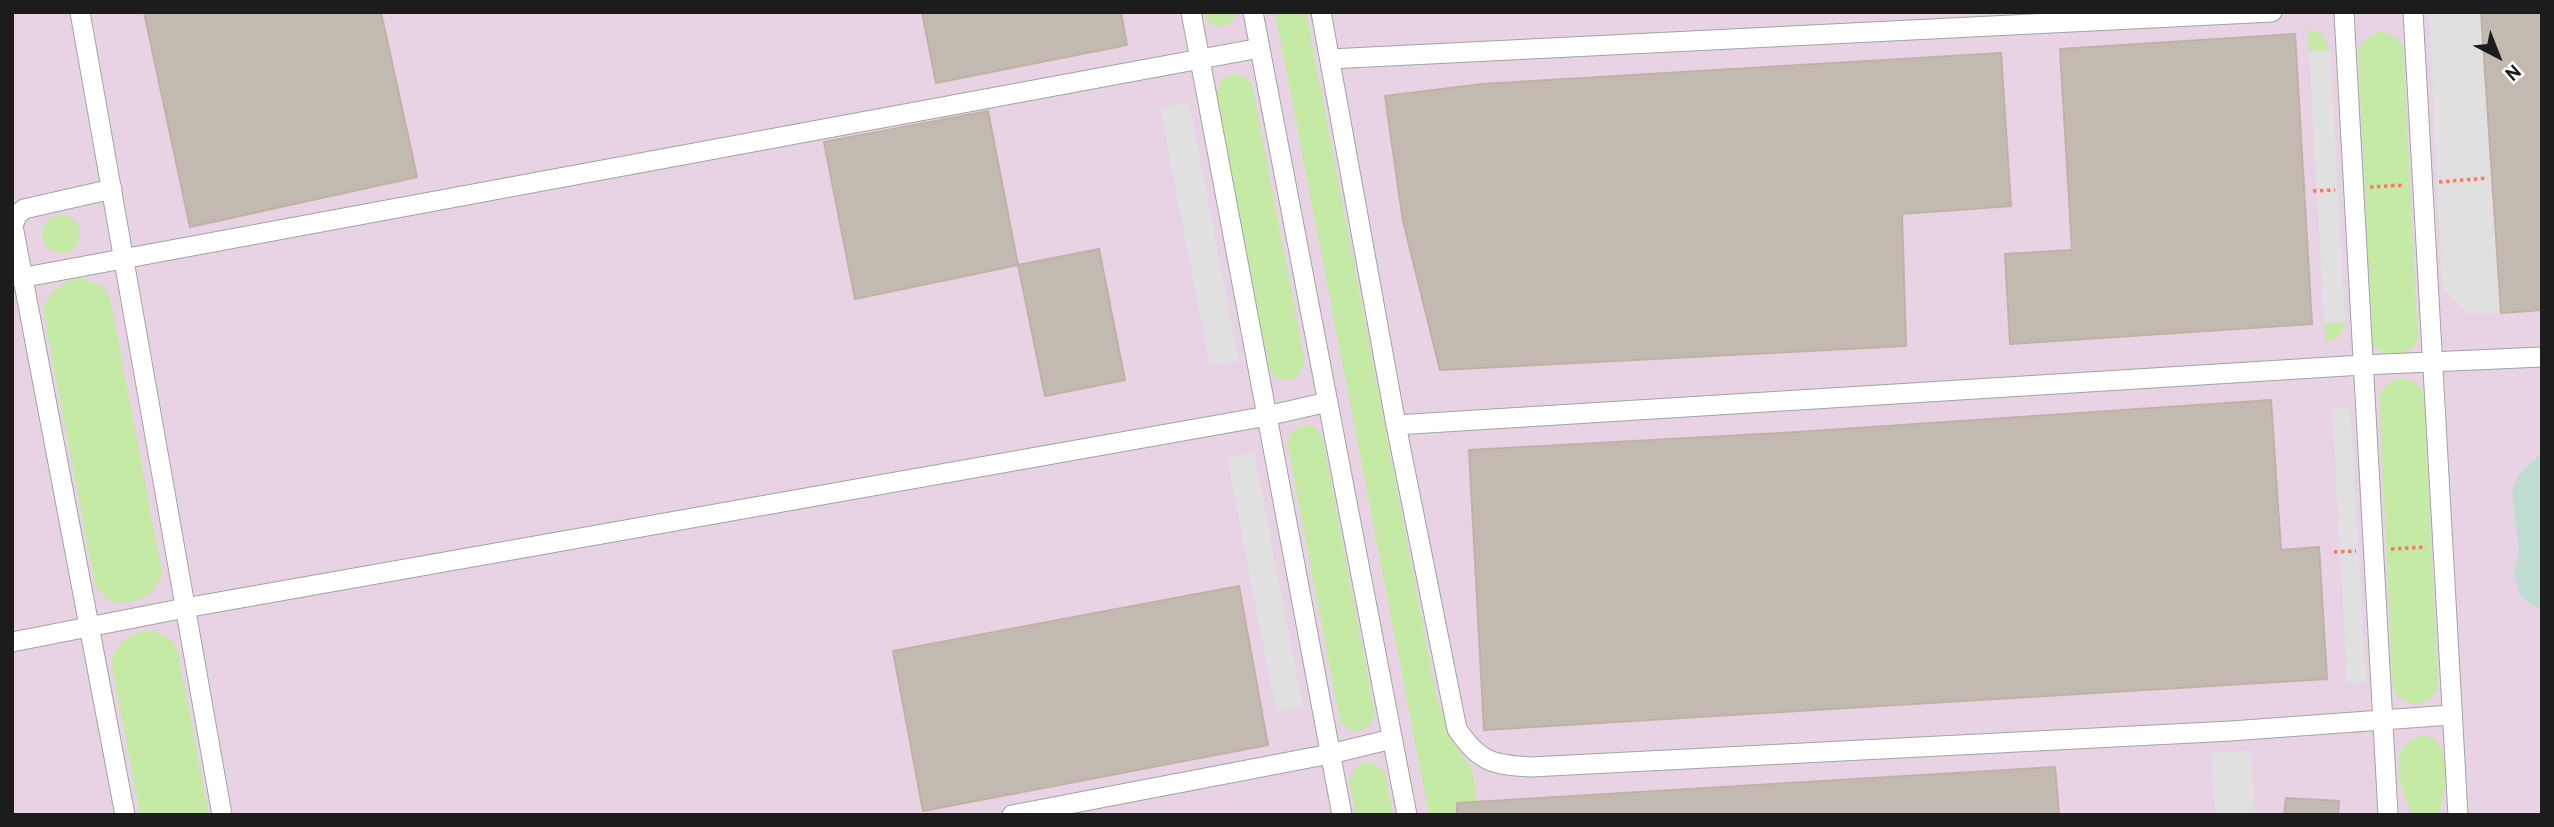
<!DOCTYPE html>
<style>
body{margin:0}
#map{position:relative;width:2554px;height:827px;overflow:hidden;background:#eeeae2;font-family:Overpass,sans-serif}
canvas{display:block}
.frame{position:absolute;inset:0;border:14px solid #1c1c1c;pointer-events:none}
.north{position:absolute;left:2463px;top:21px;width:70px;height:70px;-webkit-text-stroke:5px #fff;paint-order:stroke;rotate:138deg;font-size:19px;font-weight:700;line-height:28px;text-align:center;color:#1c1c1c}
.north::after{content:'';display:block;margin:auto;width:24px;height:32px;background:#1c1c1c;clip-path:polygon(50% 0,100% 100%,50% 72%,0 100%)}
</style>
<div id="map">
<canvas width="2554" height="827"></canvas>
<div class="frame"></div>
<div class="north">N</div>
</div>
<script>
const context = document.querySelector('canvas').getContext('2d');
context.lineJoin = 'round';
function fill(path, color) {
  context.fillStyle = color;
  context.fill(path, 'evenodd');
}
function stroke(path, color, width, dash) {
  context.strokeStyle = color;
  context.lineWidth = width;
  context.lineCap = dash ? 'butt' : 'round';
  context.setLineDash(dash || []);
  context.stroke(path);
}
const industrial = new Path2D(`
 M12 12H2542V815H12Z`);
const grass = new Path2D(`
 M1204 12H1239L1230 24 1218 27 1207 21Z
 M1275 12H1306L1437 699 1451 739 1472 769 1479 815H1429Z
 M2308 29 2321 33 2330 50 2309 51Z
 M2381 31 2394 36 2403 45 2418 342 2402 356H2388L2372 344 2358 48 2369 36Z
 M1232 74 1243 75 1252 84 1305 362C1301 376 1291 383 1278 379L1269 369 1216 91 1222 80Z
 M42 234a19 19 0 1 1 38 0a19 19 0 1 1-38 0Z
 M84 278 102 287 110 297 162 572C155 597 133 607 109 601L95 585 43 310C50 290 63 280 84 278Z
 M2345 322 2340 335 2326 343 2324 323Z
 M2401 378 2415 382 2424 392 2438 688 2429 699 2416 705 2403 700 2393 691 2379 394 2389 383Z
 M1302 425 1313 426 1322 435 1375 714C1371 727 1362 734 1348 730L1340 721 1287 442 1292 431Z
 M152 630 170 639 177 648 209 815H140L111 661C118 641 131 632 152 630Z
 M2421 735 2435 739C2452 759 2446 791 2439 815H2412C2402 788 2383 748 2421 735Z
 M1371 761 1385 772 1393 815H1356L1349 779 1359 764Z`);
const wetland = new Path2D(`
 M2542 453V612L2521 596 2514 575 2519 550 2512 493 2519 474Z`);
const parking = new Path2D(`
 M2429 12H2481L2501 313 2468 314 2442 288Z
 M2330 50 2345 322 2324 323 2309 51Z
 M1189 102 1239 361 1210 366 1160 108Z
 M2350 407 2366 682 2347 683 2332 408Z
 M1254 452 1303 707 1276 712 1227 458Z
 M2251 751 2255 815H2215L2211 752Z`);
const building = new Path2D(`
 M144 12H381L417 177 190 227Z
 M922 12H1121L1127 45 936 83Z
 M2481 12H2542V310L2501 313Z
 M2295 34 2312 324 2010 344 2005 254 2072 250 2060 49Z
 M2001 53 2011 206 1902 214 1906 346 1440 370 1403 221 1385 96 1482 84Z
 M988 111 1018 265 855 299 824 142Z
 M1099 249 1125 380 1045 396 1018 265Z
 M2271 400 2281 550 2319 547 2327 679 1484 730 1469 450 1798 432Z
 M1239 586 1268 745 923 811 893 651Z
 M2055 767 2059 815H1457V803Z
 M2286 798 2339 801 2338 815H2284Z`);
const path = new Path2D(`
 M2439 182 2488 178
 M2370 187 2405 185
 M2313 191 2335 190
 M2391 549 2426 547
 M2334 552 2356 551`);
const minor = new Path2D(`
 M80 12 222 815
 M1191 12 1342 815
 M1253 12 1407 815
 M1321 12 1396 425 1457 729C1479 762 1493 765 1531 767L2231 731 2451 715
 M2344 12 2388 815
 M2413 12 2458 815
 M1330 59 2272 12
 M112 189 24 209 17 215 13 226 125 815
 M20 278 1260 48
 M1396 425 2362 365 2542 357
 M12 642 185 608 1262 417 1328 402
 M1012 815 1330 754 1392 739`);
fill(industrial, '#e7d3e3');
fill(grass, '#c5eaa5');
fill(wetland, '#beddd0');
fill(parking, '#e0e0e0');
fill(building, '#c2bab1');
stroke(building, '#c0b1a4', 2);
stroke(minor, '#a3a3a3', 21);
stroke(path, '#fd7863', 3.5, [3.5, 3.5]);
stroke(minor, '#fff', 19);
</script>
